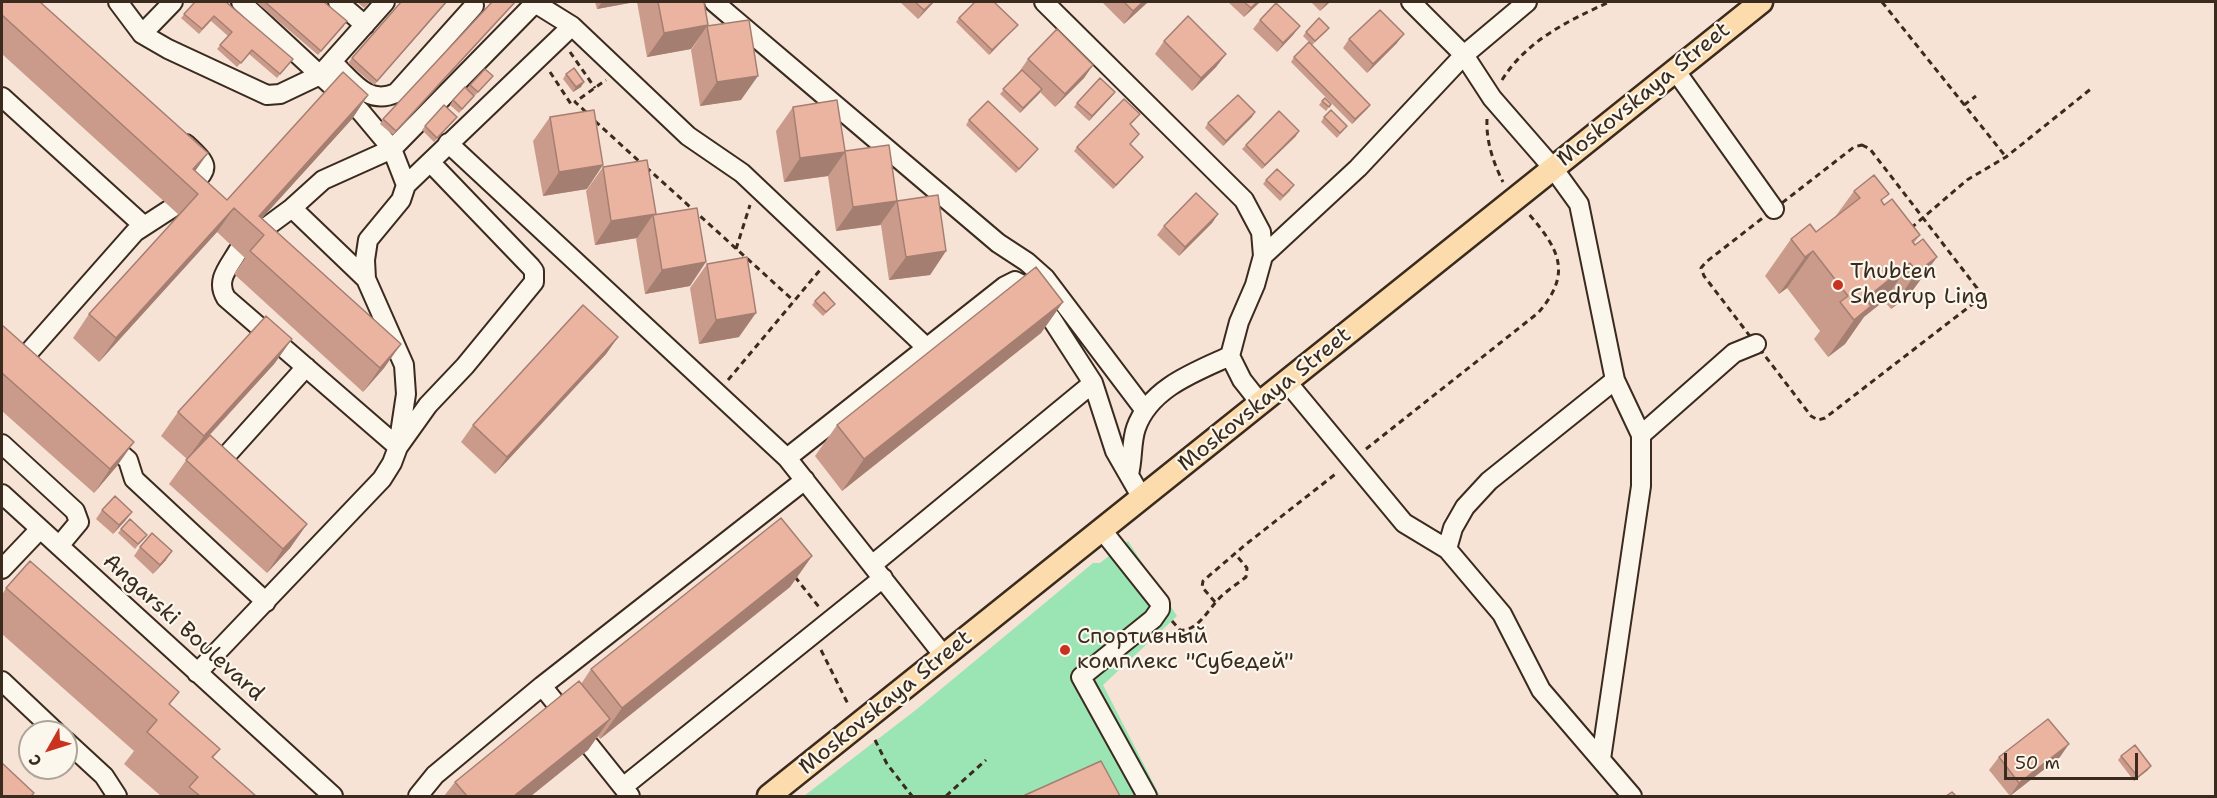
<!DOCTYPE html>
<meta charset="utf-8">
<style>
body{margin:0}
#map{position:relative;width:2217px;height:798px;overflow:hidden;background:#f6e3d6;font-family:"Shantell Sans",sans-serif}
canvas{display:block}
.frame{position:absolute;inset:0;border:3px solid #3b2a1e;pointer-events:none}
.north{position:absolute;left:18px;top:720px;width:60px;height:60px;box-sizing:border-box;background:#fbf7ec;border:2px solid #aea59a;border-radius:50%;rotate:231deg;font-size:16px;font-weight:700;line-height:24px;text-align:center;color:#3b2a1e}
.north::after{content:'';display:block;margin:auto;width:21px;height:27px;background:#c8321e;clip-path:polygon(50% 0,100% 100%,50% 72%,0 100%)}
.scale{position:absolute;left:2004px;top:753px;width:134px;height:27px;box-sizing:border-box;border:3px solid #3b2a1e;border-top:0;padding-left:8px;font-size:18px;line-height:21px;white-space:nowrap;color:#3b2a1e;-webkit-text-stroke:4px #fbf7ec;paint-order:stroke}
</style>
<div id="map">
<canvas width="2217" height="798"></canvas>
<div class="frame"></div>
<div class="north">С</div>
<div class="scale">50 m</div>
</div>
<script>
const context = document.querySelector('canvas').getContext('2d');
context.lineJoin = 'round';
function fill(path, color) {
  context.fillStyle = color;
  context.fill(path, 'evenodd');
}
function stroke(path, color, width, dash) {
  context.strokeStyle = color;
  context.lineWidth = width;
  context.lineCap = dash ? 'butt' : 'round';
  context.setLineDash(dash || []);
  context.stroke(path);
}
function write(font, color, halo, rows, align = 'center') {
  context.font = font + ' "Shantell Sans",sans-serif';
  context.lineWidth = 4.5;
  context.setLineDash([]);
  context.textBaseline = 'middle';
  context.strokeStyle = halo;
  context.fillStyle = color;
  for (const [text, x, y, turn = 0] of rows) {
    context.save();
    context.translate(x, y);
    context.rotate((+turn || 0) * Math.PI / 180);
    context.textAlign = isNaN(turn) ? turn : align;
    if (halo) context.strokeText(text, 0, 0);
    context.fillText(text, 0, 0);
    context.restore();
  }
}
const green = new Path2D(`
 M1128 541 1177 616 1103 685 1160 796H804L917 709 1093 563H1100Z`);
const path = new Path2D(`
 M1882 2 2006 157
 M570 52 595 88
 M550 72 571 104 575 102
 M1502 80C1527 40 1568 21 1609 2
 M1964 105 1976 96
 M586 112 575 102 606 80
 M1487 119C1486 141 1493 162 1503 182
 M595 121 641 163
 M1862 145 1870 149 1977 288 1978 296 1974 303 1825 418 1818 420 1811 416 1704 276 1701 268 1706 262 1854 147Z
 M646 167 794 301
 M1911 228 1967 180 2006 157 2092 88
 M736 249 750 205
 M728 380 820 270
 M1366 449 1538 313C1573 273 1559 249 1528 213
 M795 577 819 607
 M1215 602 1202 587 1203 581 1245 545 1338 472
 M1172 621 1180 630C1196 632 1207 612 1216 602 1224 592 1236 585 1246 577L1247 568 1236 555
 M821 650 849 706
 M875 740 887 764 912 796
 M946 796 986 760`);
const minor = new Path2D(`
 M118 2 142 34 168 49 267 95 280 94 320 75 361 112 392 149 406 185 401 200 368 240 365 260 366 279 404 365 406 394 398 447 392 463 382 479 197 673
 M241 2 320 75 385 2
 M338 2 365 25
 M536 2 535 3 572 26 688 136 742 173 927 348
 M714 2 998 243 1027 262 1045 278 1144 409
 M1044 2 1244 200 1261 232 1263 256
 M142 34 173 2
 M332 62C352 80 367 106 396 93L474 6
 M1675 70 1774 209
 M2 97 144 226
 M448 143 787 458 944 656
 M406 185 572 26
 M185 194C207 167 214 170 186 144
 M292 208 366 279
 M250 239 292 208 323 180 392 149 535 3 533 2
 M238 251C229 267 215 280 226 298L398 447 428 405 465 366 534 282V271L531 267 430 162
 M22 360 135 232 172 208
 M1287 382 1404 523 1447 549 1453 528 1465 507 1489 481 1615 380 1579 204 1553 168 1492 98 1464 55 1411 2
 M1261 404 1242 380 1230 356 1239 322 1255 285 1263 256 1358 168 1464 55 1527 2
 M1641 435 1734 353 1756 344
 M106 441 128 460 134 479 266 602
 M2 444 75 511 79 522 59 546
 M225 457 306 367
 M787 458 1005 286 1015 281 1025 286 1051 318 1093 383 1115 451 1142 498
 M1129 474C1133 459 1131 442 1136 428 1150 388 1195 372 1230 356
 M2 494 333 796
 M1102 530 1160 603V609L1153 619 1081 677 1147 796
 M1447 549 1502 614 1541 690 1632 796
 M872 565 1093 383
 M2 569 40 529
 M2 681 56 732
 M542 686 630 796
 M66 741 104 776 117 796
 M1601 759 1641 486V435L1615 380
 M623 787 883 578
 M418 796 435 775 542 686 805 480`);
const major = new Path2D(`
 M769 796 1761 2`);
const wall = new Path2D(`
 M2 2 227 200 368 95 352 119 262 218 401 344 384 368 363 392 234 274 245 258 217 232 99 362 73 338 89 314 179 215 2 54Z
 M195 2 293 59 277 78 249 54 237 67 217 49 228 36 211 21 199 34 181 18Z
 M256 2H324L344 26 318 55Z
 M357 2H370L364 8Z
 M447 2 374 85 348 63 352 58Z
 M516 2 393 135 380 124 383 119Z
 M595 2H635L597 9Z
 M637 2H704L708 25 691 49 647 57Z
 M900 2H934L918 19Z
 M1102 2H1148L1124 24Z
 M1228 2H1260L1244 17Z
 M1311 2H1330L1320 11Z
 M959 18 1014 29 989 55 956 22Z
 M1260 20 1300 26 1293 35 1277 52 1253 29Z
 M707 26 741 100 700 106 691 50Z
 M1329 28 1326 32 1312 45 1303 36 1306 32Z
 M1349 39 1397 43 1367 73 1343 48Z
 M1164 41 1226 54 1216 67 1192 91 1155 54Z
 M1294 57 1370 105 1367 109 1352 124 1291 62Z
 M1028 59 1093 65 1084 78 1055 107 1040 92 1020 113 1000 94 1019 72Z
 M566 74 581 87 573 92 563 79Z
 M493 76 459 113 450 105 453 100 467 89 470 85Z
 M1112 96 1089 121 1074 107 1077 103Z
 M1322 101 1331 104 1326 111 1319 105Z
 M793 107 845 151 897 201 946 251 930 275 889 280 881 225 836 231 828 176 784 182 776 131Z
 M550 117 587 189 543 196 533 141Z
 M1252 117 1223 146 1205 128 1208 123Z
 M1324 117 1347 126 1337 138 1321 122Z
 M1136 119 1130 125 1139 134 1130 144 1143 157 1140 161 1113 189 1074 151 1077 147Z
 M969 120 1038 149 1016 173 966 125Z
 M454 121 434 142 422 130 425 126Z
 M1296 136 1262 169 1242 149 1246 145Z
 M603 167 655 215 690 286 645 294 636 239 637 238 595 245 586 191Z
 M1266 180 1291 190 1280 201 1263 184Z
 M1854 191 1883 203 1920 235 1914 243 1915 245 1937 257 1910 294 1891 309 1884 301 1864 316 1845 344 1828 357 1814 339 1820 331 1787 288 1779 294 1765 276 1791 239 1816 232 1835 217Z
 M1218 214 1212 223 1179 256 1157 235 1164 226Z
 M707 264 739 337 699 344 690 288Z
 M815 301 835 304 823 316 812 305Z
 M1063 302 1041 333 842 491 815 456 837 425Z
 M2 325 117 466 94 493 2 411Z
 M618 337 606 354 495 474 461 442 473 425Z
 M275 363 210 435 307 524 290 548 267 573 169 484 187 459 161 436 178 412Z
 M102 510 132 512 125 521 113 534 96 519Z
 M121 529 147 535 135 549 118 533Z
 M140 547 166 560 153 574 134 556Z
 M812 556 790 587 600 739 598 736 588 750 531 796H444L455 782 581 684 591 669Z
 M6 588 170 705 220 749 213 758 256 796H161L124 764 134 751 2 634V595Z
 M2121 756 2148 770 2134 781 2118 760Z
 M1999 757H2060L2010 796 1989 770Z`);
const shadedWall = new Path2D(`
 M446 2H447L374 85 377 81Z
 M516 2 514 4 393 135 396 131Z
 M602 2H635L597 9Z
 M933 2H934L931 5 918 19 924 10Z
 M1143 2H1148L1124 24 1133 11Z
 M1257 2H1260L1244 17 1251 8Z
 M1327 2H1330L1320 11Z
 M708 25 691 49 647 57 664 33Z
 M1018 25 1014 29 989 55 992 50Z
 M1300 26 1293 35 1277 52 1283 43Z
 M1404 34 1397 43 1367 73 1373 64Z
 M1226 54 1216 67 1192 91 1201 78Z
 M1093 65 1084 78 1055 107 1065 94Z
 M758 76 741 100 700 106 717 82Z
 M584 82 581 87 573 92 576 87Z
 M1042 89 1039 94 1020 113 1023 108Z
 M1115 92 1112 96 1089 121 1092 116Z
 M368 95 352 119 254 227 259 216Z
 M1370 105 1367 109 1352 124 1355 119Z
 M1255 112 1252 117 1223 146 1226 141Z
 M1299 131 1296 136 1262 169 1265 165Z
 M845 152 828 176 784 182 800 158Z
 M208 153 191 177 193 169Z
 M1143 157 1140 161 1113 189 1116 185Z
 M603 165 587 189 543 196 559 172Z
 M897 201 880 225 836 231 853 207Z
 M234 208 217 232 99 362 116 338Z
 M656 214 653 217V215L637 238 595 245 611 221Z
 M1218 214 1212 223 1179 256 1185 247Z
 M946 251 930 275 889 280 906 257Z
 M1813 251 1787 288 1779 294 1805 257Z
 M1937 257 1910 294 1891 309 1917 272Z
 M706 262 690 286 645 294 662 270Z
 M1910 263 1884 301 1864 317 1845 344 1828 357 1854 320 1865 299Z
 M1063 302 1041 333 842 491 864 459Z
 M756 313 739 337 699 344 716 320Z
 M618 337 606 354 495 474 507 457Z
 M292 339 275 363 187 459 204 436Z
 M401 344 384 368 363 392 380 368Z
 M134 442 117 466 94 493 110 469Z
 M132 512 125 521 113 534 119 525Z
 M307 524 290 548 267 573 283 549Z
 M172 551 166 560 153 574 160 565Z
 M812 556 790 587 600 739 622 708Z
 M610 719 588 750 531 796H514Z
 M2069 744 2060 757 2010 796 2019 783Z
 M2151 766 2148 770 2134 781 2138 777Z`);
const building = new Path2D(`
 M2 2H40L208 153 193 169 227 200 343 72 368 95 259 216 401 344 380 368 250 251 264 235 234 208 116 338 89 314 198 194 2 15Z
 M195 2H226L293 59 280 74 252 50 241 63 220 45 232 32 214 16 202 29 184 14Z
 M265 2H324L347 21 321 51Z
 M401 2H446L377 81 352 58Z
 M492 2H515L396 131 383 119Z
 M658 2H704L708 25 664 33Z
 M915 2H933L924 10Z
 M975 2H994L1018 25 992 50 959 18Z
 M1124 2H1143L1133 11Z
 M1244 2H1257L1251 8Z
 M1276 3 1300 26 1283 43 1260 20Z
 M1380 10 1404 34 1373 64 1349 39Z
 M1188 16 1226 54 1201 78 1164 41Z
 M1319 18 1329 28 1315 41 1306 32Z
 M749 20 758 76 717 82 707 26Z
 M1057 29 1093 65 1065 94 1028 59Z
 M1309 42 1370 105 1355 119 1294 57Z
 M574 68 584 82 576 87 566 74Z
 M485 69 493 76 478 92 470 85Z
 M1022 70 1042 89 1023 108 1003 89Z
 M1100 78 1115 92 1092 116 1077 103Z
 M465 87 474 96 462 109 453 100Z
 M1238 95 1255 112 1226 141 1208 123Z
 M1325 98 1331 104 1329 107 1322 101Z
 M1124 99 1140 114 1130 124 1139 134 1130 144 1143 157 1116 185 1077 147Z
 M837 100 845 151 889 145 897 201 853 207 845 152 800 158 793 107Z
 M988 101 1038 149 1019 169 969 120Z
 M444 105 457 117 437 138 425 126Z
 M594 110 603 165 559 172 550 117Z
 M1331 110 1347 126 1340 133 1324 117Z
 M1279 111 1299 131 1265 165 1246 145Z
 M647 160 656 214 611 221 603 167Z
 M1277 169 1294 185 1283 196 1266 180Z
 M1874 175 1889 194 1881 200 1884 205 1892 199 1920 235 1912 241 1915 245 1923 239 1937 257 1917 272 1910 263 1865 299 1871 306 1854 320 1840 302 1848 296 1813 251 1805 257 1791 239 1810 224 1816 232 1860 198 1854 191Z
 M1196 193 1218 214 1185 247 1164 226Z
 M938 195 946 251 906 257 897 201Z
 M697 208 706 262 662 270 653 215Z
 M747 257 756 313 716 320 707 264Z
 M1036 267 1063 302 864 459 837 425Z
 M824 292 835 304 826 312 815 301Z
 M583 305 618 337 507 457 473 425Z
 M266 316 292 339 204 436 178 412Z
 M2 325 134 442 110 469 2 373Z
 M210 435 307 524 283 549 186 460Z
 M115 496 132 512 119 525 102 510Z
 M781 518 812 556 622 708 591 669Z
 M130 519 147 535 138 544 121 529Z
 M152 533 172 551 160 565 140 547Z
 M30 561 179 692 169 704 220 749 212 757 256 796H200L189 787 198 777 147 732 157 720 6 588Z
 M579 681 610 719 514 796H467L455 782Z
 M2048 719 2069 744 2019 783 1999 757Z
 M2135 745 2151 766 2138 777 2121 756Z
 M1101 761 1120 796H1023Z
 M2 763 34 793 31 796H2Z
 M1952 792 1956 796H1946Z`);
const markers = [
 [1838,285,6,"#c8321e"],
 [1065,650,6,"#c8321e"]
];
const streetNames = [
 ["Moskovskaya Street",1644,95,-39],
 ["Moskovskaya Street",1265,400,-39],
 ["Angarski Boulevard",183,628,42],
 ["Moskovskaya Street",886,703,-39]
];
const poiNames = [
 ["Thubten",1850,272],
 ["Shedrup Ling",1850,297],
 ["Спортивный",1077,637],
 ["комплекс \"Субедей\"",1077,662]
];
fill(green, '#9be4b4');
stroke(minor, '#3b2a1e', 22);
stroke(major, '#3b2a1e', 27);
stroke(path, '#3b2a1e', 3, [6, 4.5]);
stroke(minor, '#fbf7ec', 18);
stroke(major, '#fcdcac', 22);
fill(wall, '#ca9b8a');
fill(shadedWall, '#a47e71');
fill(building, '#ebb4a1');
stroke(building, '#a47e71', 1.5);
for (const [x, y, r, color] of markers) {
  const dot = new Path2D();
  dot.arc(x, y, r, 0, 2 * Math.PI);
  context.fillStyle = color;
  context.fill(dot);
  stroke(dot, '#fbf7ec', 2);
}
write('22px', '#3b2a1e', '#fbf7ec', streetNames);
write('22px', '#3b2a1e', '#fbf7ec', poiNames, 'left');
</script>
